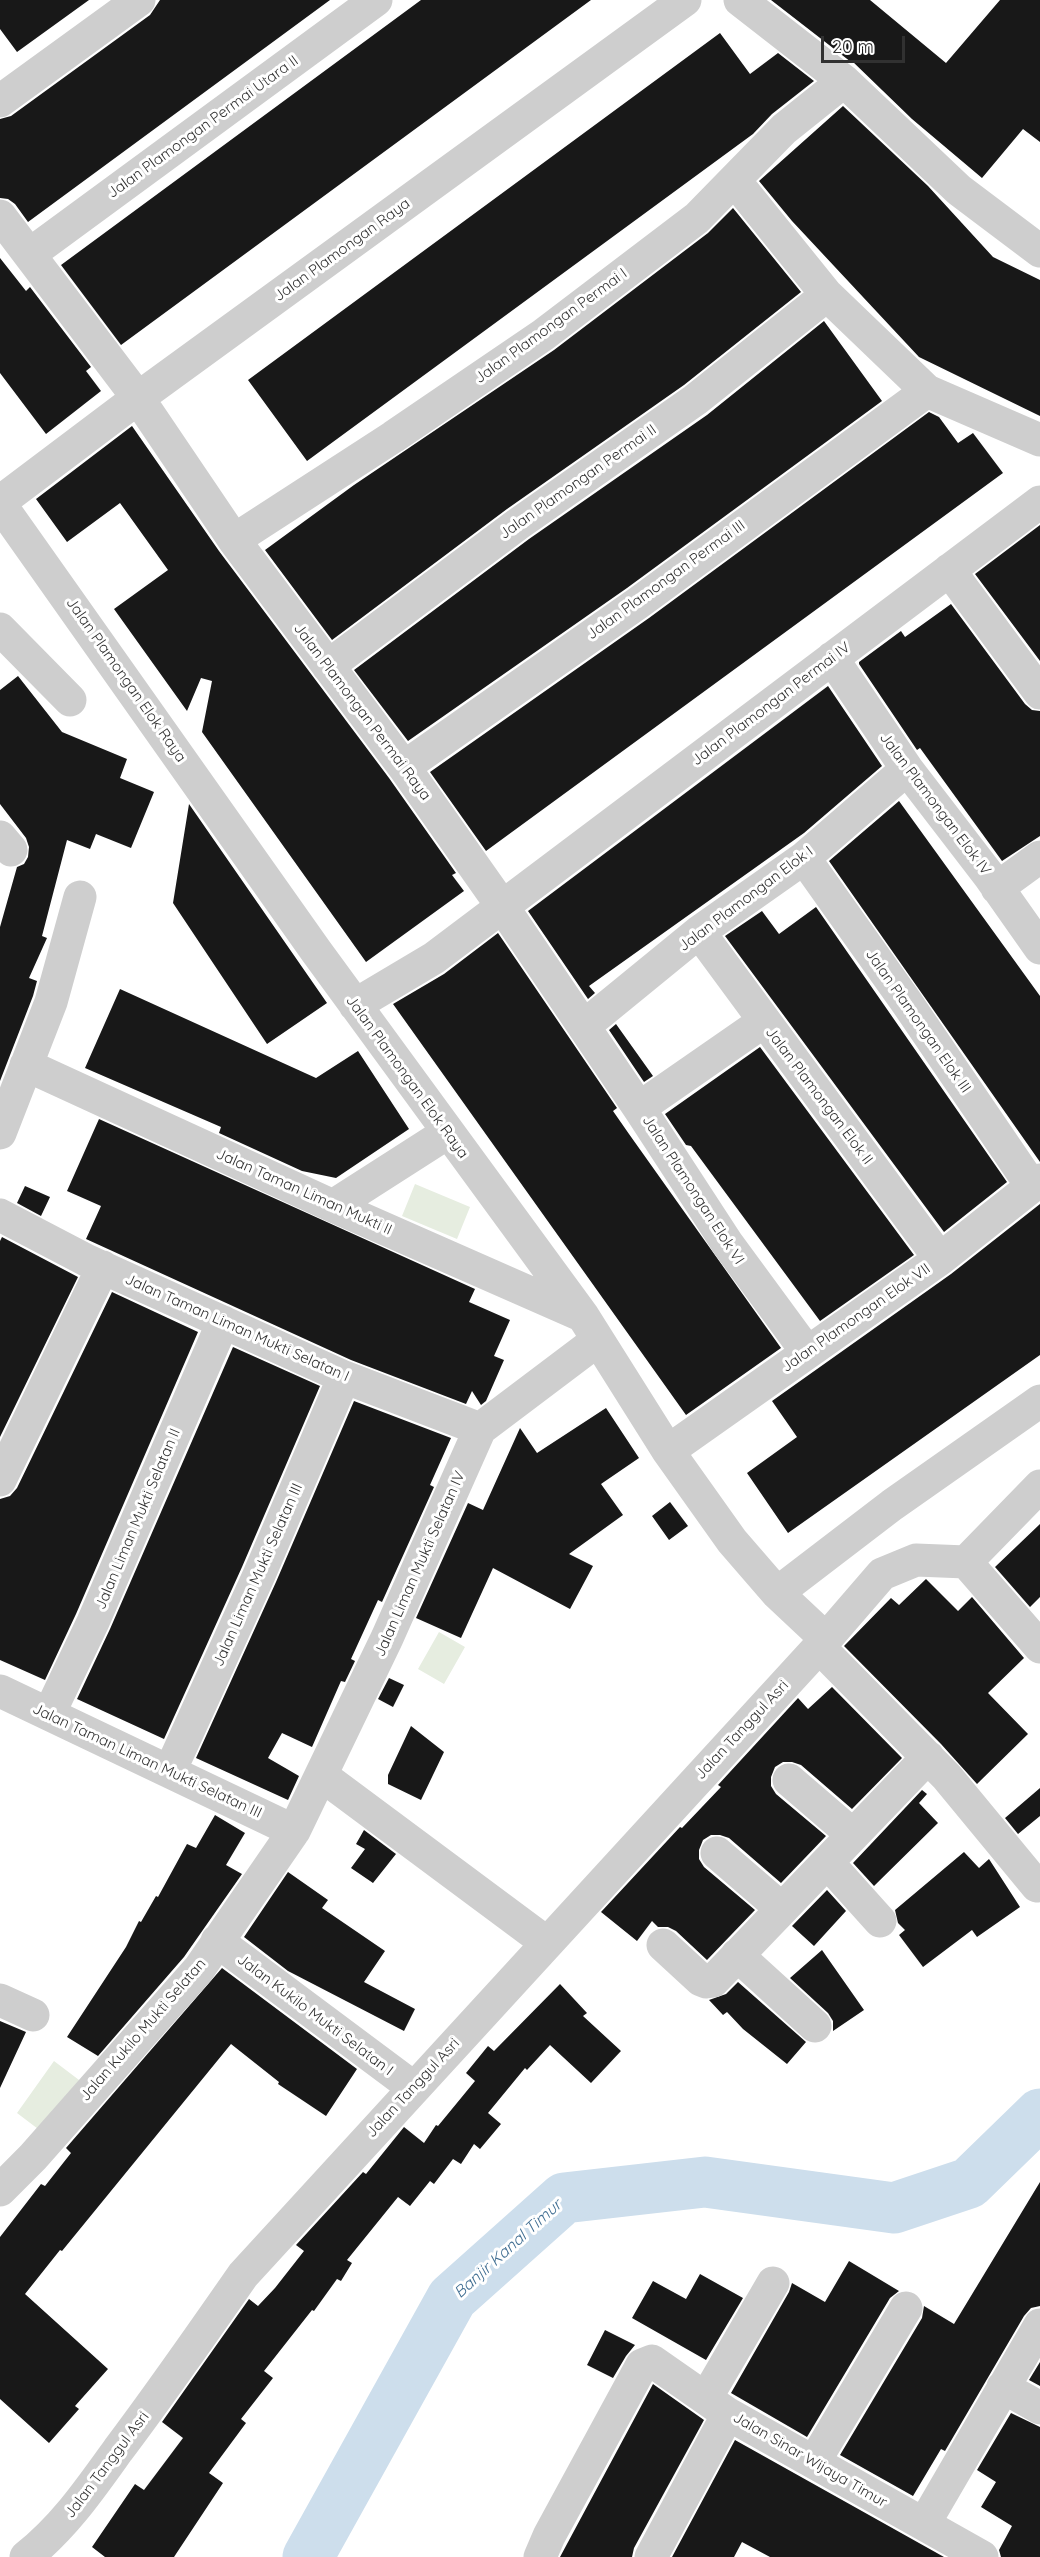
<!DOCTYPE html>
<style>
body{margin:0}
#map{position:relative;width:1040px;height:2557px;overflow:hidden;background:#fff;font-family:Quicksand,sans-serif}
canvas{display:block}
.scale{position:absolute;left:821px;top:36px;width:84px;height:27px;box-sizing:border-box;border:3px solid #313131;border-top:0;padding-left:8px;font-size:18px;line-height:21px;white-space:nowrap;color:#313131;-webkit-text-stroke:4px #fff;paint-order:stroke}
</style>
<div id="map">
<canvas width="1040" height="2557"></canvas>
<div class="scale">20 m</div>
</div>
<script>
const context = document.querySelector('canvas').getContext('2d');
context.lineJoin = 'round';
function fill(path, color) {
  context.fillStyle = color;
  context.fill(path, 'evenodd');
}
function stroke(path, color, width, dash) {
  context.strokeStyle = color;
  context.lineWidth = width;
  context.lineCap = dash ? 'butt' : 'round';
  context.setLineDash(dash || []);
  context.stroke(path);
}
function write(font, color, halo, rows, align = 'center') {
  context.font = font + ' Quicksand,sans-serif';
  context.lineWidth = 6;
  context.setLineDash([]);
  context.textBaseline = 'middle';
  context.strokeStyle = halo;
  context.fillStyle = color;
  for (const [text, x, y, turn = 0] of rows) {
    context.save();
    context.translate(x, y);
    context.rotate((+turn || 0) * Math.PI / 180);
    context.textAlign = isNaN(turn) ? turn : align;
    if (halo) context.strokeText(text, 0, 0);
    context.fillText(text, 0, 0);
    context.restore();
  }
}
const green = new Path2D(`
 M415 1184 470 1207 457 1239 402 1216Z
 M439 1632 465 1647 444 1684 418 1669Z
 M54 2061 83 2083 46 2135 17 2113Z`);
const river = new Path2D(`
 M308 2557 452 2298 564 2198 705 2182 894 2208 969 2183 1040 2114`);
const building = new Path2D(`
 M0 0H89L17 52 0 29Z
 M160 0H330L28 222 15 204 8 199 0 198V119L11 116 150 15Z
 M421 0H591L121 345 61 265Z
 M771 0H870L946 63 1000 0H1040V142L1023 129 982 178 912 119 852 61 851 62Z
 M720 33 750 74 778 53 814 81 772 114 753 134 307 461 248 380Z
 M843 106 928 186 993 257 1040 280V416L919 357 792 221 759 181Z
 M733 208 801 292 684 385 507 509 332 640 265 550 354 485 554 350 708 233Z
 M0 258 26 291 30 287 91 367 86 371 101 391 46 434 0 373Z
 M824 321 882 401 627 588 408 741 354 670 529 539 707 415Z
 M929 412 939 417 958 443 973 433 1003 473 486 851 430 772 649 618Z
 M132 426 219 551 389 778 456 873 452 875 464 891 366 962 202 732 212 681 201 678 187 711 114 609 168 570 120 503 67 542 36 499Z
 M1040 525V661L975 574Z
 M951 604 1025 704 1032 710 1040 711V836L1002 861 920 748 917 750 859 664V662L901 631 905 637Z
 M18 676 62 732 127 759 120 778 154 792 131 848 96 834 90 849 67 840 42 936 47 938 29 978 37 981 33 996 0 1081V927L17 867 24 864 28 857 29 847 26 838 0 804V690Z
 M828 686 882 766 804 833 589 986 595 993 588 999 528 911Z
 M899 801 1040 996V1162L829 861Z
 M189 804 327 1003 267 1044 173 903Z
 M816 907 1007 1182 944 1232 725 936 762 911 779 934Z
 M498 933 617 1108 613 1111 629 1134 781 1348 686 1415 393 1004 444 974Z
 M120 989 316 1078 358 1051 409 1129 336 1178 302 1171 219 1133 221 1127 85 1068Z
 M616 1024 653 1076 644 1082 609 1030Z
 M760 1047 914 1255 820 1321 691 1146 686 1145 665 1114Z
 M99 1119 475 1289 469 1302 510 1320 494 1356 504 1360 486 1401 481 1405 472 1391 466 1404 351 1360 86 1239 101 1206 67 1191Z
 M25 1186 50 1197 41 1216 17 1203Z
 M1040 1204V1355L788 1533 747 1473 797 1437 772 1401 951 1274Z
 M2 1237 78 1277 0 1437V1241Z
 M112 1292 198 1332 76 1614 45 1680 0 1660V1499L10 1496 17 1488Z
 M233 1347 320 1386 242 1567 164 1739 77 1699 110 1629Z
 M354 1401 451 1438 430 1485 434 1487 382 1602 378 1600 351 1659 355 1661 345 1682 341 1681 312 1747 282 1733 268 1758 299 1776 288 1800 196 1758 276 1582Z
 M606 1408 639 1458 601 1484 623 1515 569 1554 593 1566 570 1609 493 1568 461 1638 416 1618 468 1503 483 1510 520 1428 537 1453Z
 M670 1502 688 1526 669 1540 652 1516Z
 M1040 1524V1597L1030 1607 995 1567Z
 M926 1579 958 1611 972 1597 1024 1658 988 1693 1028 1734 977 1784 941 1744 844 1646 891 1598 899 1605Z
 M389 1678 404 1685 393 1707 378 1699Z
 M832 1687 902 1758 852 1809 801 1765 792 1762H783L775 1767 771 1777V1786L776 1794 826 1836 781 1883 729 1838 720 1835H711L703 1840 699 1850V1859L704 1867 755 1910 707 1960 676 1931 668 1927H658L652 1921 637 1941 601 1912 680 1827 682 1828 721 1787 718 1785 798 1698 808 1709Z
 M411 1726 444 1752 421 1800 388 1784V1775Z
 M1040 1788V1816L1018 1834 1005 1818Z
 M922 1790 927 1794 919 1803 938 1823 874 1886 853 1863Z
 M215 1815 245 1833 226 1865 242 1874 184 1957 98 2056 67 2037 126 1947 139 1921 141 1922 156 1896 158 1897 187 1844 196 1848Z
 M364 1830 396 1854 373 1883 351 1868 365 1849 356 1844Z
 M964 1852 979 1868 989 1859 1020 1907 977 1937 972 1930 923 1967 899 1935 905 1930 898 1923 895 1910Z
 M288 1872 328 1900 322 1908 385 1951 364 1982 415 2009 404 2031 288 1971 244 1937Z
 M827 1890 846 1911 814 1946 792 1926Z
 M822 1950 864 2010 833 2031V2021L828 2013 790 1978Z
 M222 1968 357 2069 326 2116 278 2084 279 2082 231 2044 62 2251 60 2250 25 2294 108 2369 75 2406 79 2409 49 2443 0 2399V2237L41 2184 45 2186 71 2153 66 2148Z
 M738 1982 806 2042 787 2064 743 2029 727 2012 723 2015 709 2000 726 1994Z
 M560 1984 587 2013 583 2016 621 2051 591 2083 550 2045 527 2070 525 2068 488 2113 501 2124 480 2149 474 2144 461 2164 453 2159 434 2184 430 2181 410 2206 398 2197 347 2260 352 2263 341 2281 337 2279 314 2311 312 2310 264 2371 273 2378 241 2419 246 2423 209 2473 223 2483 174 2557H105L92 2547 135 2484 144 2490 183 2438 162 2422 249 2299 258 2306 275 2288 304 2251 296 2245 363 2172 366 2174 404 2127 424 2143 436 2125 438 2126 475 2081 466 2073 488 2046 494 2051Z
 M0 2021 26 2032 0 2088Z
 M1040 2182V2306L1031 2308 1024 2316 945 2451 941 2449 913 2496 840 2455 922 2318 924 2306 954 2324Z
 M849 2261 899 2291 890 2298 807 2437 731 2393 789 2292 792 2283 825 2302Z
 M700 2274 743 2298 706 2360 632 2318 653 2281 686 2299Z
 M605 2330 635 2345 626 2356 613 2378 587 2365Z
 M1040 2362V2386L1029 2380Z
 M653 2384 704 2420 634 2548 632 2557H560Z
 M1011 2413 1040 2427V2557H1001L999 2550 1012 2526 981 2507 996 2482 977 2470Z
 M735 2440 944 2557H770L742 2542 734 2557H672Z`);
const minor = new Path2D(`
 M740 0 844 81 959 190 1040 251
 M0 101 139 0
 M735 181 827 295 927 391 1040 440
 M0 216 138 398 234 540 404 767 502 906 639 1108 727 1243 807 1352
 M30 254 376 0
 M0 502 138 398 685 0
 M0 504 316 951 583 1316 668 1451 732 1541 777 1593 826 1639
 M234 540 393 437 543 335 697 218 784 129 844 81
 M949 570 1040 693
 M0 629 70 700
 M832 658 907 769 990 877 1040 948
 M328 666 518 524 695 400 827 295
 M404 767 638 603 927 391
 M0 837 11 850
 M804 858 907 1003 1031 1185
 M997 888 1040 857
 M699 932 940 1259
 M355 1005 434 958 1040 502
 M584 1026 699 932 804 858 907 769
 M26 1065 333 1206 583 1316
 M639 1108 763 1022
 M0 1133 51 1002 80 897
 M333 1206 447 1133
 M0 1215 88 1261 344 1377 480 1429
 M668 1451 940 1259 1040 1180
 M0 1480 103 1267
 M966 1562 1040 1647
 M777 1593 892 1505 1040 1401
 M819 1647 947 1777 1037 1886
 M0 1691 294 1831
 M49 1714 93 1622 223 1322
 M170 1771 259 1575 344 1377
 M321 1775 547 1943
 M789 1780 853 1835
 M717 1853 782 1909
 M827 1862 880 1921
 M217 1941 414 2088
 M663 1945 701 1980 706 1982 713 1981 928 1757
 M737 1955 815 2026
 M0 2000 33 2015
 M0 2190 33 2157 199 1969 294 1831 387 1638 480 1429 598 1340
 M1003 2387 1040 2408
 M706 2398 773 2283
 M814 2462 906 2308
 M924 2524 1040 2325
 M26 2557C64 2527 90 2489 118 2450 161 2393 202 2334 243 2275L819 1647 882 1574 916 1560 966 1562 1040 1486
 M540 2557 549 2536 642 2365 652 2361 728 2414 982 2557
 M651 2557 728 2414`);
const streetNames = [
 ["Jalan Plamongan Permai Utara II",203,127,-36],
 ["Jalan Plamongan Raya",342,250,-36],
 ["Jalan Plamongan Permai I",551,326,-36],
 ["Jalan Plamongan Permai II",578,482,-35],
 ["Jalan Plamongan Permai III",666,580,-36],
 ["Jalan Plamongan Elok Raya",126,680,55],
 ["Jalan Plamongan Permai IV",771,704,-37],
 ["Jalan Plamongan Permai Raya",362,712,53],
 ["Jalan Plamongan Elok IV",935,804,53],
 ["Jalan Plamongan Elok I",746,899,-37],
 ["Jalan Plamongan Elok III",918,1021,55],
 ["Jalan Plamongan Elok Raya",407,1077,54],
 ["Jalan Plamongan Elok II",819,1096,53],
 ["Jalan Plamongan Elok VI",693,1190,57],
 ["Jalan Taman Liman Mukti II",304,1192,24],
 ["Jalan Plamongan Elok VII",856,1318,-35],
 ["Jalan Taman Liman Mukti Selatan I",237,1328,24],
 ["Jalan Liman Mukti Selatan II",138,1519,-67],
 ["Jalan Liman Mukti Selatan IV",420,1564,-66],
 ["Jalan Liman Mukti Selatan III",258,1575,-66],
 ["Jalan Tanggul Asri",742,1730,-47],
 ["Jalan Taman Liman Mukti Selatan III",147,1761,25],
 ["Jalan Kukilo Mukti Selatan I",315,2015,37],
 ["Jalan Kukilo Mukti Selatan",143,2030,-49],
 ["Jalan Tanggul Asri",413,2088,-47],
 ["Jalan Sinar Wijaya Timur",810,2460,30],
 ["Jalan Tanggul Asri",107,2465,-53]
];
const waterNames = [
 ["Banjir Kanal Timur",508,2249,-42]
];
fill(green, '#e6ede0');
stroke(river, '#cddeec', 51);
fill(building, '#181818');
stroke(minor, '#cecece', 33);
write('15px', '#313131', '#fff', streetNames);
write('italic 16px', '#406e92', '#fff', waterNames);
</script>
